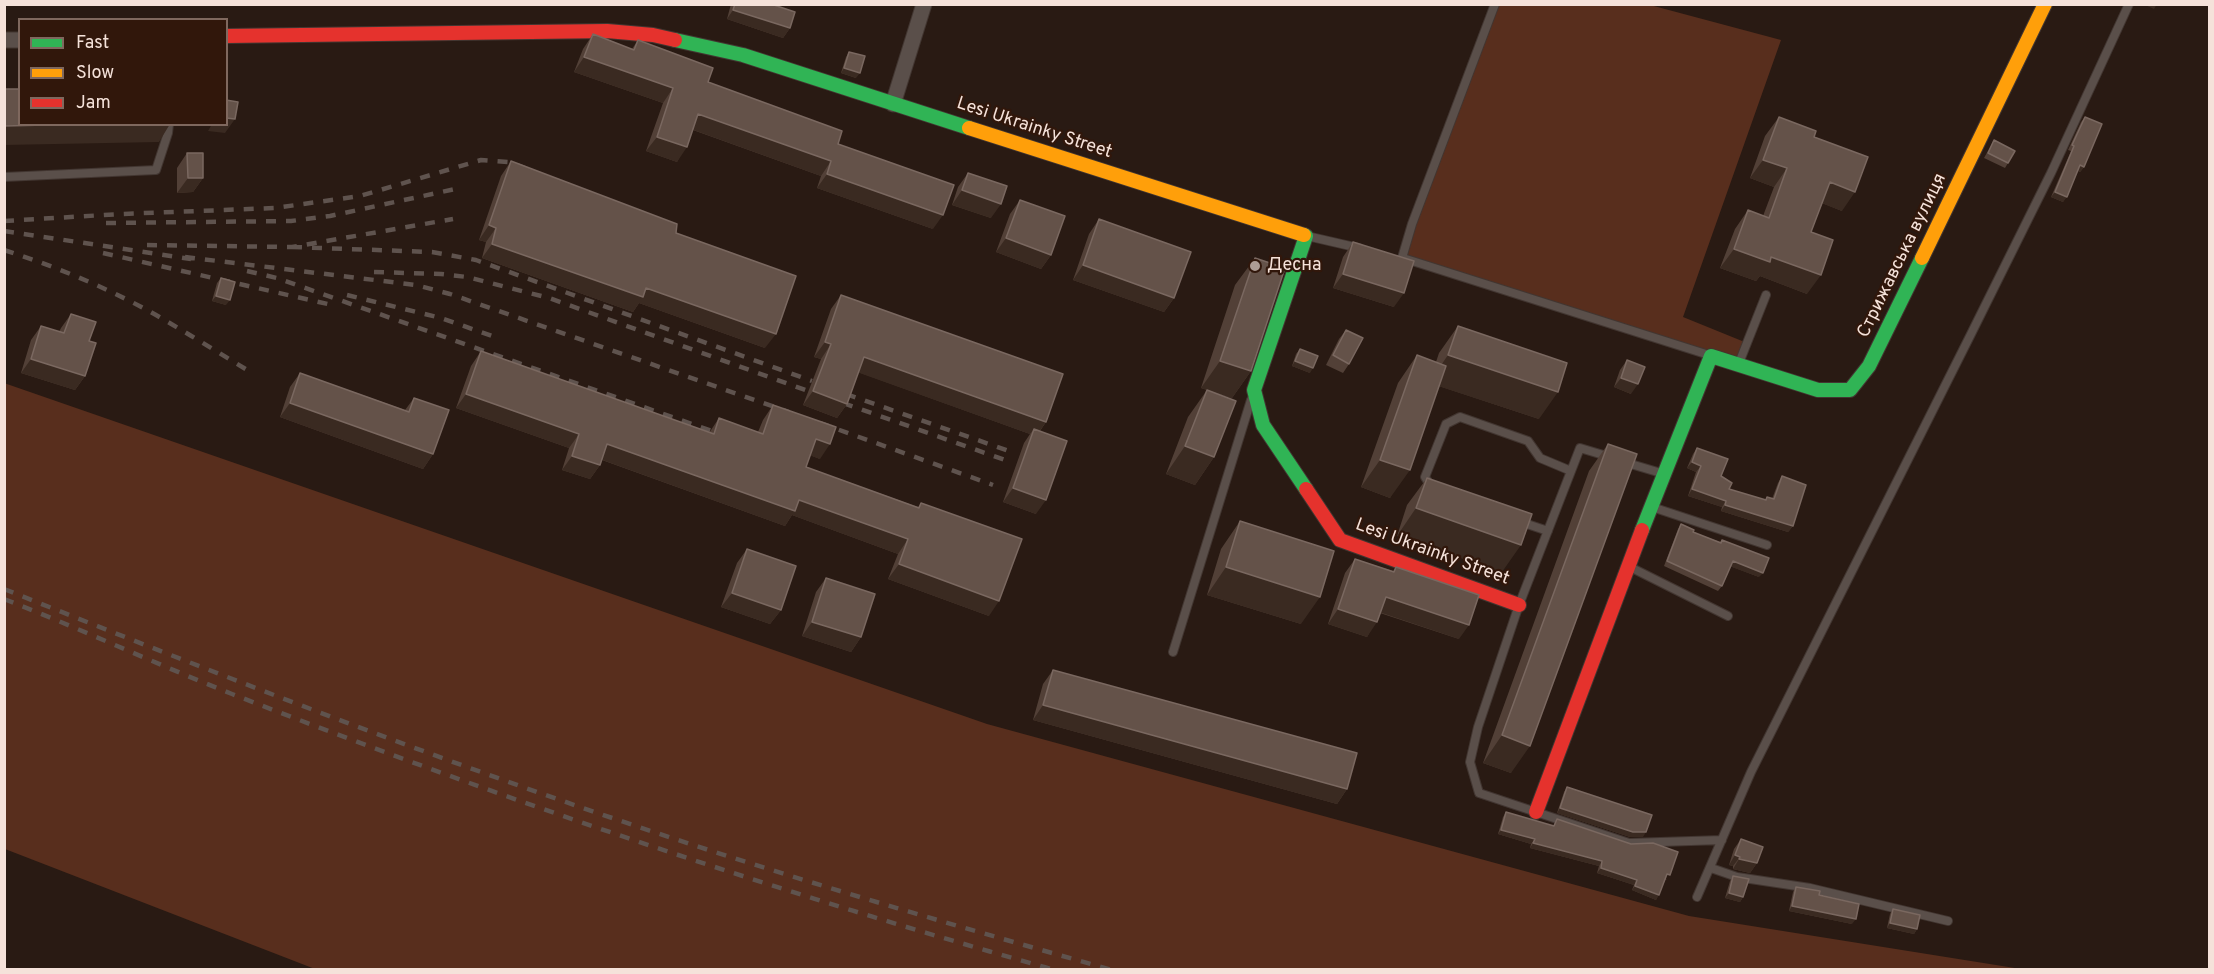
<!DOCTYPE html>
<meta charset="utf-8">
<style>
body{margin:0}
#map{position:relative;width:2214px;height:974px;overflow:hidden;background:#291a13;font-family:Overpass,sans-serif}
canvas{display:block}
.frame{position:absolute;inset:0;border:6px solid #f5e2da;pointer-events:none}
.legend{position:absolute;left:18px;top:18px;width:210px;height:108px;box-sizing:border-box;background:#31170b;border:2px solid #7f685e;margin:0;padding:8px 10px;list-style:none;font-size:18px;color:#f5e2da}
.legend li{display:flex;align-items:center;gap:12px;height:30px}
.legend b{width:30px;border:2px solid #7f685e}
</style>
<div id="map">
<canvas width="2214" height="974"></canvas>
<div class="frame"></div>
<ul class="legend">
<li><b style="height:8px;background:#30b455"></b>Fast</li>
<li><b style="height:8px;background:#ff9f0a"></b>Slow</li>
<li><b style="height:8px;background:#e5322d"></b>Jam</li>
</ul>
</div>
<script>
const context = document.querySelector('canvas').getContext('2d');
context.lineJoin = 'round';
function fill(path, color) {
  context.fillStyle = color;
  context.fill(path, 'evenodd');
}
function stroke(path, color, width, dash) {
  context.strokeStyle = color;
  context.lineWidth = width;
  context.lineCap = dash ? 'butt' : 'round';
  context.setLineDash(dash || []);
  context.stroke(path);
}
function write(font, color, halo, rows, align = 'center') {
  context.font = font + ' Overpass,sans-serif';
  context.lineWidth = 4.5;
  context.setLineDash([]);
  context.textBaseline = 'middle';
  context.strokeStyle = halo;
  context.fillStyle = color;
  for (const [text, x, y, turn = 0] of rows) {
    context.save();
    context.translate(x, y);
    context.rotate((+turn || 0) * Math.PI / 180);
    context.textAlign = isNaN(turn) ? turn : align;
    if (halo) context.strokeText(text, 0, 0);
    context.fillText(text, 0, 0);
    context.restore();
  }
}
const green = new Path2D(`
 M1495 5H1650L1781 40 1683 317 1747 343 1739 365 1402 258Z
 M4 383 987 724 1689 916 2021 969H315L5 849Z`);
const lane = new Path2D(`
 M4 177 156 170 168 133 169 124
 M1307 236 1359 248
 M1402 258 1412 224 1495 4
 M1406 259 1709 355
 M1739 363 1766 295
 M1610 457 1580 448 1519 605 1478 727 1470 762 1479 793 1629 843 1722 840
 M1624 462 1661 473
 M1430 485 1425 477 1446 424 1460 417 1528 441 1540 458 1571 471
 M1652 507 1767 545
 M1521 522 1548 531
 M1630 567 1728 616
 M1173 652 1251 400
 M1711 868 1737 877 1810 888 1948 921
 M1697 897 1751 772 1971 334 2051 173 2129 4`);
const street = new Path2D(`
 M4 40H20
 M893 104 924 4`);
const fast = new Path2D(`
 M675 40 743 55 969 128
 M1304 235 1306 236 1254 390 1263 425 1306 489
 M1642 530 1711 356 1818 390H1850L1869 366 1922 258`);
const slow = new Path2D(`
 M969 128 1304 235
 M1922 258 2045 4`);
const jam = new Path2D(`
 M226 36 607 31 653 35 675 40
 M1306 489 1340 540 1519 605
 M1536 812 1642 530`);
const rail = new Path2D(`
 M4 221 121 214 275 208 360 196 481 160 508 162 525 168
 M106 223 291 221 330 216 460 188
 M4 231 191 259
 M147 245 292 247 453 219
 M292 247 432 252 476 260 812 381
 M4 250C57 267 108 288 156 315 189 334 222 355 254 374
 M103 253 332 305
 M185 257 416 285 450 294 789 412
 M247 271 277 278 726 436
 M374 272 441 274 467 277 549 298 808 391
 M347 295 441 318 495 337
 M846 394 1009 451
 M843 403 1005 460
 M820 423 993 485
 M4 589C227 678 450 765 678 840 821 887 967 929 1112 970
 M4 599C81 629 156 664 232 694 501 799 776 892 1055 970`);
const wall = new Path2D(`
 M731 4H771L790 28 783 38 727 19Z
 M593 34 632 49 638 40 708 82 838 144 933 229 817 188 821 176 693 130 677 162 646 151 663 103 574 72 583 49Z
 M849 52 856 78 841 73 846 57Z
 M1779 117 1814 137 1842 211 1822 203 1811 232 1807 294 1760 276 1756 281 1720 268 1735 229 1748 210 1763 216 1774 187 1750 178 1765 136Z
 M2085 117 2084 167 2080 172 2078 171 2063 202 2051 197 2071 151 2068 150 2081 122Z
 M1994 140 2008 163 2005 168 1984 158Z
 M187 153 203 178 193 192 177 193V168Z
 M511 161 676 233 765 348 639 303 633 312 482 258 486 242 479 240 501 176Z
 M968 173 991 218 952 205 958 187Z
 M1020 200 1051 255 1041 269 996 252 1010 214Z
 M1099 219 1174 298 1164 312 1073 280 1089 234Z
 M1353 242 1394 307 1333 288 1343 257Z
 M1255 258 1251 371 1232 398 1213 392 1214 457 1195 485 1166 474 1188 417 1207 390 1201 388 1235 285Z
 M221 278 226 305 212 301 217 283Z
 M841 295 1046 422 1040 431 1036 514 1003 502 1024 443 1030 434 858 372 847 404 837 418 803 405 821 359 814 357 831 309Z
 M71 314 89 341 85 376 75 390 21 373 31 340 41 326 59 332 61 328Z
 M1458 326 1539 419 1439 386 1390 498 1361 487 1398 383 1417 355 1436 362 1439 353Z
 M1346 330 1349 364 1343 373 1326 365 1339 339Z
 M1300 349 1310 373 1292 366 1296 354Z
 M481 351 709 433 719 418 758 432 763 420 773 405 820 459 810 455 806 467 918 507 921 503 989 616 888 579 898 554 792 515 785 526 602 460 600 465 590 479 562 470 569 448 456 408 471 366Z
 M1627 360 1631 394 1614 387 1620 370Z
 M300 373 405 410 414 398 433 454 423 469 280 417 290 387Z
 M1608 444 1511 773 1483 763 1589 471Z
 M1697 448 1721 476 1729 489 1765 500 1767 497 1772 499 1778 483 1782 476 1793 526 1788 532 1721 511 1722 507 1688 496 1696 472 1687 468 1693 454Z
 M1427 478 1502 572 1397 536 1407 505Z
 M1240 521 1301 624 1207 595 1221 549Z
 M1681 524 1693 532 1720 542 1722 540 1759 577 1730 566 1722 586 1718 591 1664 566 1678 529Z
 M747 549 781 610 770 624 721 607 737 563Z
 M1355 559 1393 571 1396 567 1459 639 1380 613 1367 637 1328 624 1345 573Z
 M826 578 861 637 851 652 802 636 816 592Z
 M1053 670 1347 789 1337 804 1033 720 1043 684Z
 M1567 787 1643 837H1630L1557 813 1564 792Z
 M1506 812 1553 826 1557 819 1667 880H1665L1656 900 1632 890 1634 885 1597 873 1599 866 1530 848 1531 844 1498 834 1503 817Z
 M1741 839 1757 863 1750 873 1733 869V866L1729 865 1734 849Z
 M1733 876 1743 897 1740 902 1725 898 1730 881Z
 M1796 887 1819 895 1852 924 1789 911 1793 892Z
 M1893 909 1917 929 1914 934 1887 928 1890 914Z`);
const shadedWall = new Path2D(`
 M2143 4H2157L2154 9Z
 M733 10 790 28 783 38 727 19Z
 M584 57 673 88 663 103 574 72Z
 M844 68 860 73 856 78 841 73Z
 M698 114 831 161 821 176 688 128Z
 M226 118 235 119 225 133 208 131 212 124H226Z
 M88 124H170L159 142 4 145V126Z
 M657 137 687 147 677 162 646 151Z
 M1763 160 1787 168 1774 187 1750 178Z
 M2080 165 2084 167 2080 172 2077 170Z
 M827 174 943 215 933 229 817 188Z
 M188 178H203L193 192 177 193Z
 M1830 182 1855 192 1842 211 1816 201Z
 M962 190 1001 204 991 218 952 205Z
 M2055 192 2067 197 2063 202 2051 197Z
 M489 225 496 228 486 242 479 240Z
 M1006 238 1051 255 1041 269 996 252Z
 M492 244 646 288 776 334 765 348 639 303 633 312 482 258Z
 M1734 249 1771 257 1821 275 1807 294 1760 276 1756 281 1720 268Z
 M1083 265 1174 298 1164 312 1073 280Z
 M1343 274 1404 293 1394 307 1333 288Z
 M216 296 230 300 226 305 212 301Z
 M825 342 831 344 821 359 814 357Z
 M1448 355 1558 392 1539 419 1429 383Z
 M864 357 1046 422 1036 436 1034 429 1030 434 854 371Z
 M31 359 85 376 75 390 21 373Z
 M1220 361 1251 371 1232 398 1201 388Z
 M1295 361 1313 368 1310 373 1292 366Z
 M1621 378 1638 384 1631 394 1614 387Z
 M813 391 847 404 837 418 803 405Z
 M466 394 579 434 569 448 456 408Z
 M290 403 433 454 423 469 280 417Z
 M816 439 830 444 820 459 806 454Z
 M607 444 799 500 908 539 898 554 792 515 785 526 597 458Z
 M1185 446 1214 457 1195 485 1166 474Z
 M572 456 600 465 590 479 562 470Z
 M1380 460 1410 470 1390 498 1361 487Z
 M1692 462 1701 466 1696 472 1687 468Z
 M1013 488 1046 500 1036 514 1003 502Z
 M1692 489 1726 501 1722 507 1688 496Z
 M1725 505 1793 526 1788 532 1721 511Z
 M1416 508 1521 545 1502 572 1397 536Z
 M1733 561 1763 573 1759 577 1729 566Z
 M899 564 999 601 989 616 888 579Z
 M1226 567 1320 597 1301 624 1207 595Z
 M732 593 781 610 770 624 721 607Z
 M1386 597 1469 625 1459 639 1376 611Z
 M1338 609 1377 622 1367 637 1328 624Z
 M812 622 861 637 851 652 802 636Z
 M1043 705 1347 789 1337 804 1033 720Z
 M1502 735 1530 746 1511 773 1483 763Z
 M1560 808 1646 832 1643 837H1630L1557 813Z
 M1501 830 1535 839 1531 844 1498 834Z
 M1533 843 1602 861 1599 866 1530 848Z
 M1735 855 1740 857 1733 866 1729 865Z
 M1739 859 1757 863 1750 873 1733 869Z
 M1601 868 1637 880 1634 885 1597 873Z
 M1635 886 1659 895 1656 900 1632 890Z
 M1729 893 1743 897 1740 902 1725 898Z
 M1792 906 1856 919 1852 924 1789 911Z
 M1890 923 1917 929 1914 934 1887 928Z`);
const building = new Path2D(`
 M735 4H771L795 12 790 28 733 10Z
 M593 34 634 50 638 40 713 68 708 82 842 131 838 144 954 185 943 215 827 174 831 161 698 114 687 147 657 137 673 88 584 57Z
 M849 52 865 56 860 73 844 68Z
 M4 89H20V124H88L4 126Z
 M226 100 238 102 235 119 226 118Z
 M1779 117 1816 131 1814 137 1868 157 1855 192 1830 182 1811 232 1833 240 1821 275 1771 257 1770 262 1734 249 1748 210 1769 218 1787 168 1763 160Z
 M2085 117 2102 124 2084 167 2080 165 2067 197 2055 192 2074 146 2072 145Z
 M1994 140 2015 151 2008 163 1988 153Z
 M187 153H203V178H188Z
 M511 161 677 224 676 233 796 276 776 334 646 288 643 297 492 244 496 228 489 225Z
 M968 173 1007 186 1001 204 962 190Z
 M1020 200 1065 216 1051 255 1006 238Z
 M1099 219 1191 252 1174 298 1083 265Z
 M1353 242 1414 261 1404 293 1343 274Z
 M1255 258 1285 268 1251 371 1220 361Z
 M221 278 235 282 230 300 216 296Z
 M841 295 1063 374 1046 422 864 357 847 404 813 391 831 344 825 342Z
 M71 314 96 322 89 341 96 343 85 376 31 359 41 326 64 333Z
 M1458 326 1567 363 1558 392 1448 355Z
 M1346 330 1363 338 1349 364 1333 355Z
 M1300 349 1318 356 1313 368 1295 361Z
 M481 351 714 434 719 418 763 434 773 405 836 427 830 444 816 439 806 467 919 508 921 503 1022 539 999 601 899 564 908 539 799 500 795 511 607 444 600 465 572 456 579 434 466 394Z
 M1417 355 1446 366 1410 470 1380 460Z
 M1627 360 1645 367 1638 384 1621 378Z
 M300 373 409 412 414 398 449 410 433 454 290 403Z
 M1207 390 1236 401 1214 457 1185 446Z
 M1034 429 1067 441 1046 500 1013 488Z
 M1608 444 1637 454 1530 746 1502 735Z
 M1697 448 1728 459 1721 476 1732 483 1729 489 1766 500 1767 497 1774 499 1782 476 1806 485 1793 526 1725 505 1726 501 1692 489 1701 466 1692 462Z
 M1427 478 1532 514 1521 545 1416 508Z
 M1240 521 1334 551 1320 597 1226 567Z
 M1681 524 1694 530 1693 532 1721 543 1722 540 1769 558 1763 573 1733 561 1722 586 1667 561Z
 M747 549 796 566 781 610 732 593Z
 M1355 559 1394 572 1396 567 1479 595 1469 625 1386 597 1377 622 1338 609Z
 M826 578 875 594 861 637 812 622Z
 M1053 670 1357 753 1347 789 1043 705Z
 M1567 787 1652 815 1646 832H1633L1560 808Z
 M1506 812 1554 826 1557 819 1631 844 1653 843 1678 852 1670 875 1667 874 1659 895 1635 886 1637 880 1601 868 1602 861 1533 843 1535 839 1501 830Z
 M1741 839 1763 847 1757 863 1739 859 1740 857 1735 855Z
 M1733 876 1749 879 1743 897 1729 893Z
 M1796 887 1820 891 1819 895 1859 904 1856 919 1792 906Z
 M1893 909 1920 915 1917 929 1890 923Z`);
const markers = [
 [1255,266,6,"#ae9c94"]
];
const streetNames = [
 ["Lesi Ukrainky Street",1034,129,18],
 ["Стрижавська вулиця",1903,256,-64],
 ["Lesi Ukrainky Street",1432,553,20]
];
const poiNames = [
 ["Десна",1267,266]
];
fill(green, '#582e1d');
stroke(lane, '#423631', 10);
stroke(street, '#423631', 17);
stroke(fast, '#423631', 16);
stroke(slow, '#423631', 16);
stroke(jam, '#423631', 16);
stroke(lane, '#5a4f4a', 8);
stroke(street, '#5a4f4a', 15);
stroke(fast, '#30b455', 14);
stroke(slow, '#ff9f0a', 14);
stroke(jam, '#e5322d', 14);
stroke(rail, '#5f534e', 4.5, [10, 10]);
fill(wall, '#524037');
fill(shadedWall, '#3a2a21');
fill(building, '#645249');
stroke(building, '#7a6860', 1.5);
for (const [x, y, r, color] of markers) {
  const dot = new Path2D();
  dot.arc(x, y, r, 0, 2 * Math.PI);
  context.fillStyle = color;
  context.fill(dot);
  stroke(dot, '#31170b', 2);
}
write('18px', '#f5e2da', '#31170b', streetNames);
write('18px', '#f5e2da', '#31170b', poiNames, 'left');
</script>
